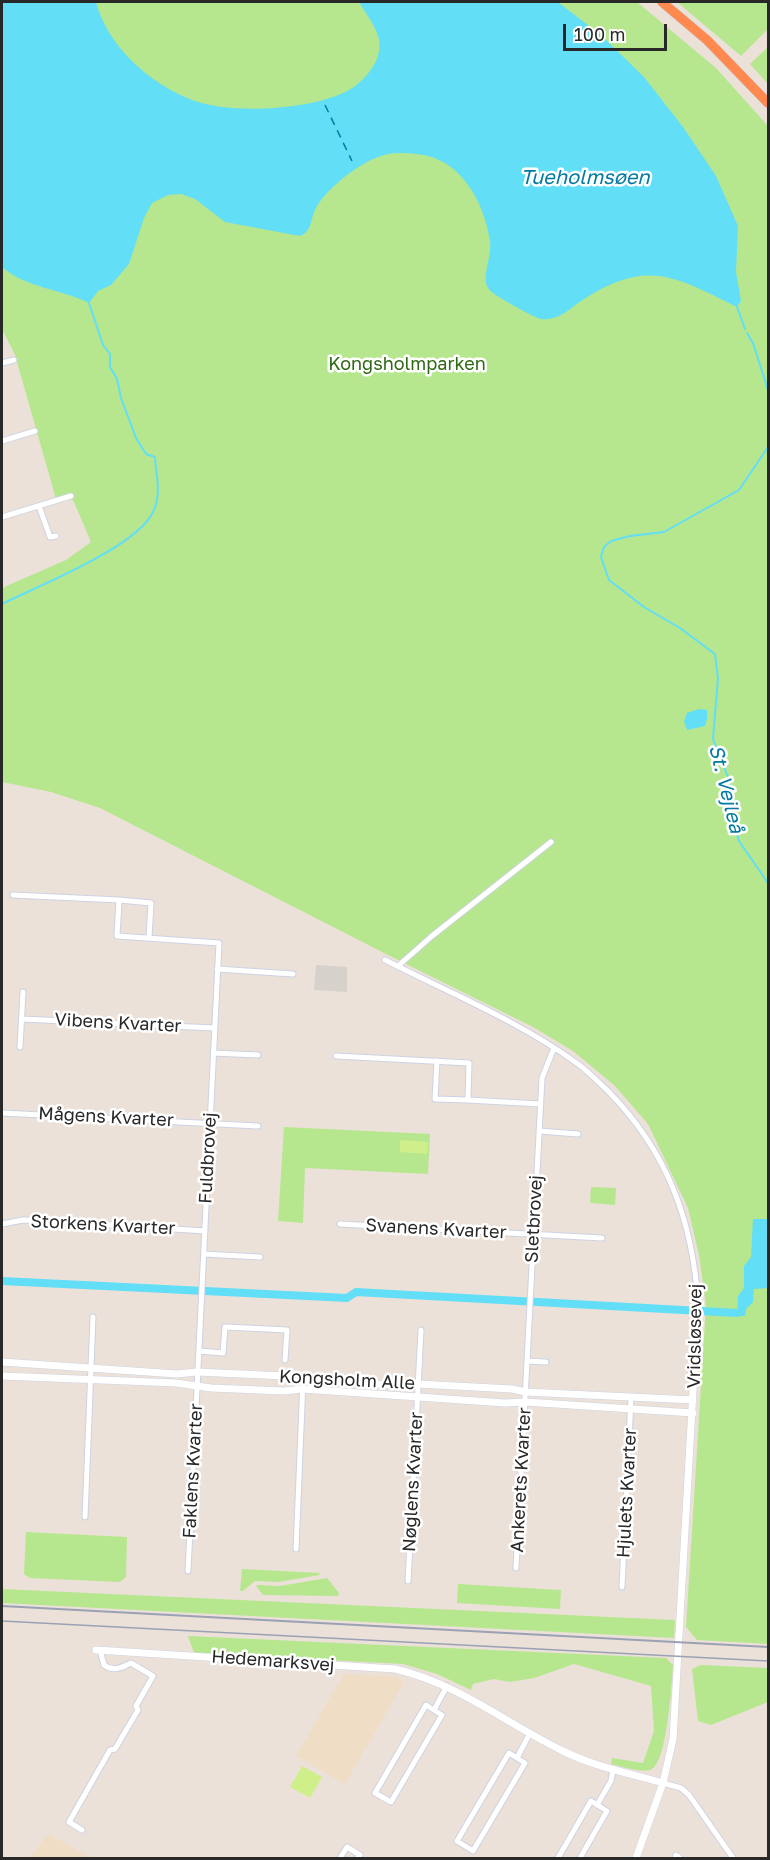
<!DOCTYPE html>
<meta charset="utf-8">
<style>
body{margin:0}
#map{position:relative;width:770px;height:1860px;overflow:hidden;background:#ece1d8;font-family:"Golos Text",sans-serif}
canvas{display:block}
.frame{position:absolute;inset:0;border:3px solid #282828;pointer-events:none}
.scale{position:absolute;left:563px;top:24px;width:104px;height:27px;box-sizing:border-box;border:3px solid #282828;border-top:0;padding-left:8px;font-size:18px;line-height:21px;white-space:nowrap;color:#282828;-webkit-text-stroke:4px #fff;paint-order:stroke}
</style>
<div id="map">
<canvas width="770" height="1860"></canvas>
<div class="frame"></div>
<div class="scale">100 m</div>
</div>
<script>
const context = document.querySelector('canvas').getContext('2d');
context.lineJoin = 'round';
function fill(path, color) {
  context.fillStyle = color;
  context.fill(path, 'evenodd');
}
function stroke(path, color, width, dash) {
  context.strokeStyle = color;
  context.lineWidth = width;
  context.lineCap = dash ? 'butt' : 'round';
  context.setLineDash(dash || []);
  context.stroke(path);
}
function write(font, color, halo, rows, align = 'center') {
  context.font = font + ' "Golos Text",sans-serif';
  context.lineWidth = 5;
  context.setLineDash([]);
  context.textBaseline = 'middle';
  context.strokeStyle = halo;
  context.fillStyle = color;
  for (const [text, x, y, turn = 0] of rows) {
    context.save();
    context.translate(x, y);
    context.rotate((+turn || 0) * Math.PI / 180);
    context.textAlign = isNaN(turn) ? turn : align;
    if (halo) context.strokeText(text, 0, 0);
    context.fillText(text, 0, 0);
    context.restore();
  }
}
const education = new Path2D(`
 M344 1674 397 1677 404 1682 345 1784 296 1756Z
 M48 1834 92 1858H30Z`);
const green = new Path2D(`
 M2 2H637L716 68 768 126V1644L697 1640 686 1627 706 1305 699 1255 688 1208 648 1124 615 1086 573 1051 533 1027 386 954 100 808 51 792 2 782V588L66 560 91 542 73 500 56 499 15 355 2 329Z
 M677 2H768V29L741 56Z
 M768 47V84L750 64Z
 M284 1127 430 1134 428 1174 305 1168 303 1223 278 1221Z
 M591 1187 616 1188 615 1205 590 1203Z
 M26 1532 127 1537 126 1577 120 1582 30 1578 24 1574Z
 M242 1569 320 1573 319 1575 279 1582 255 1581 243 1591H240Z
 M327 1578 339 1593 338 1596 263 1595 256 1586 258 1585 280 1586Z
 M458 1584 561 1590 560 1609 457 1603Z
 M2 1589 675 1620 674 1638 2 1603Z
 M188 1636 666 1658 673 1665C672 1683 667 1761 652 1769 645 1774 620 1766 611 1764L612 1758 643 1763 654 1731 651 1686 574 1664 534 1678 510 1682 494 1679 473 1684 471 1690 437 1674 403 1664 194 1653Z
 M701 1665 768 1668V1702L711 1725 698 1721 692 1669Z`);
const pitch = new Path2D(`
 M400 1140 428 1142 427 1154 400 1152Z
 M302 1766 322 1777 310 1798 290 1787Z`);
const plaza = new Path2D(`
 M316 965 347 967V992L314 990Z`);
const water = new Path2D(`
 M2 2H96C108 47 149 83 192 100 230 115 313 110 349 90 362 83 377 66 379 51 383 34 367 16 359 2H558L603 37 644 77 683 127 716 176 738 226 736 272 741 301 737 307C674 276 647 258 581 301 568 310 558 321 541 319 533 317 501 299 493 293 490 291 486 286 486 282 484 270 492 255 490 241 484 202 461 158 417 154 405 153 393 152 381 156 360 162 324 190 315 210 310 221 312 231 300 236L225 222 195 199 181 194 168 195 152 203 144 218 129 264 111 285 98 291 89 303C61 289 26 288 2 267Z
 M699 709 707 710V719L705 726 687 730 684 721 687 713Z
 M753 1219H768V1288L754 1289 753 1302 746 1309 745 1316H737L738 1296 744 1288V1266L751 1257Z`);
const stream = new Path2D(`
 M737 307 745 329
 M747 333 753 343 768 390
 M768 447 739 490 664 532 630 536 611 541 604 547 601 557 609 580 644 607 680 628 715 654 718 678 713 739 728 777 733 800 730 811 739 841 768 883
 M2 604C38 586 137 547 153 512 162 493 156 476 155 457L146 454 136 438 121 398 117 379 110 367V354L103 345 89 303`);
const canal = new Path2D(`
 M2 1281 347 1298 356 1292 737 1313`);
const ferry = new Path2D(`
 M325 105 352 161`);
const minor = new Path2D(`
 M2 363 14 360
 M2 441 35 431
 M39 506 50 537 56 536
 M2 517 71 496
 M13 895 119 900 117 936 219 943 188 1571
 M119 900 151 903 149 938
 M385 960C450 993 519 1021 578 1064 589 1072 598 1082 608 1091 667 1151 693 1221 698 1304
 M398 966 432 936 551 842
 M217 969 293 974
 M22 1019 214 1028
 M20 1047 23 992
 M213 1053 258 1055
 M336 1056 469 1063 468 1100 540 1104
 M437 1061 435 1099 468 1100
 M2 1113 258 1126
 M539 1131 578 1134
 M2 1224 23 1220 52 1221 205 1231
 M340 1224 602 1238
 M204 1254 260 1257
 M199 1351 223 1353 225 1327 287 1330 285 1360
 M527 1361 546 1362
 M85 1517 93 1317
 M296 1549 303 1381
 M516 1568 542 1078 554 1048
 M408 1581 421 1330
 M622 1587 631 1398
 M426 1705 442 1715 391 1802 375 1793Z
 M434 1710 447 1686
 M509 1753 525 1763 473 1851 457 1841Z
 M517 1758 530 1733
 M663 1783 681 1788 689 1795 733 1858
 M597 1805 611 1781 613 1770
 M82 1830 69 1822 110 1750 115 1749 138 1710 136 1706 153 1676 131 1663C121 1668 113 1672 104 1665L100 1650
 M340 1858 347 1847 360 1855 358 1858
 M558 1858 591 1801 607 1811 580 1858
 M675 1858 676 1855 680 1858`);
const tertiary = new Path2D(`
 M2 1362 177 1374 197 1372 285 1376 303 1381 398 1385 418 1384 512 1389 526 1392 693 1400
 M2 1376 176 1383 211 1388 284 1391 302 1389 505 1403 525 1402 693 1413
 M96 1650 395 1669C457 1683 507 1724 563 1751 595 1767 629 1773 663 1783
 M636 1858 663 1783 673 1739 698 1304`);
const motorway = new Path2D(`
 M662 2 707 40 768 103`);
const tram = new Path2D(`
 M2 1621 768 1661`);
const rail = new Path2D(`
 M2 1606 768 1647`);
const parkNames = [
 ["Kongsholmparken",407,364]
];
const streetNames = [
 ["Vibens Kvarter",118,1023,3],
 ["Mågens Kvarter",106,1117,3],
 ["Fuldbrovej",208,1158,-87],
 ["Sletbrovej",534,1219,-87],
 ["Storkens Kvarter",103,1225,3],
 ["Svanens Kvarter",436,1229,3],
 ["Vridsløsevej",695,1336,-89],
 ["Kongsholm Alle",347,1380,3],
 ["Faklens Kvarter",193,1471,-87],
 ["Ankerets Kvarter",521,1480,-87],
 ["Nøglens Kvarter",413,1482,-87],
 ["Hjulets Kvarter",627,1493,-87],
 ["Hedemarksvej",273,1661,4]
];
const waterNames = [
 ["Tueholmsøen",585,178],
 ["St. Vejleå",726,789,76]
];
fill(education, '#efddc5');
fill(green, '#b6e78f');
fill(pitch, '#cfef8a');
fill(plaza, '#d7d1cb');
fill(water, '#62def7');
stroke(stream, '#62def7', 2);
stroke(canal, '#62def7', 8);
stroke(ferry, '#047aa0', 1.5, [8, 6]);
stroke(minor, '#cdd3e2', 7);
stroke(tertiary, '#cdd3e2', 8);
stroke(motorway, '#c3c3c3', 10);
stroke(minor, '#fff', 5);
stroke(tertiary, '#fff', 7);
stroke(motorway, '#ff894f', 9);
stroke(tram, '#9ba1b4', 1.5);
stroke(rail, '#9ba1b4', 2);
write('18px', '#2e6814', '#fff', parkNames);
write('18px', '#282828', '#fff', streetNames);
write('italic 20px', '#047aa0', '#fff', waterNames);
</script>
